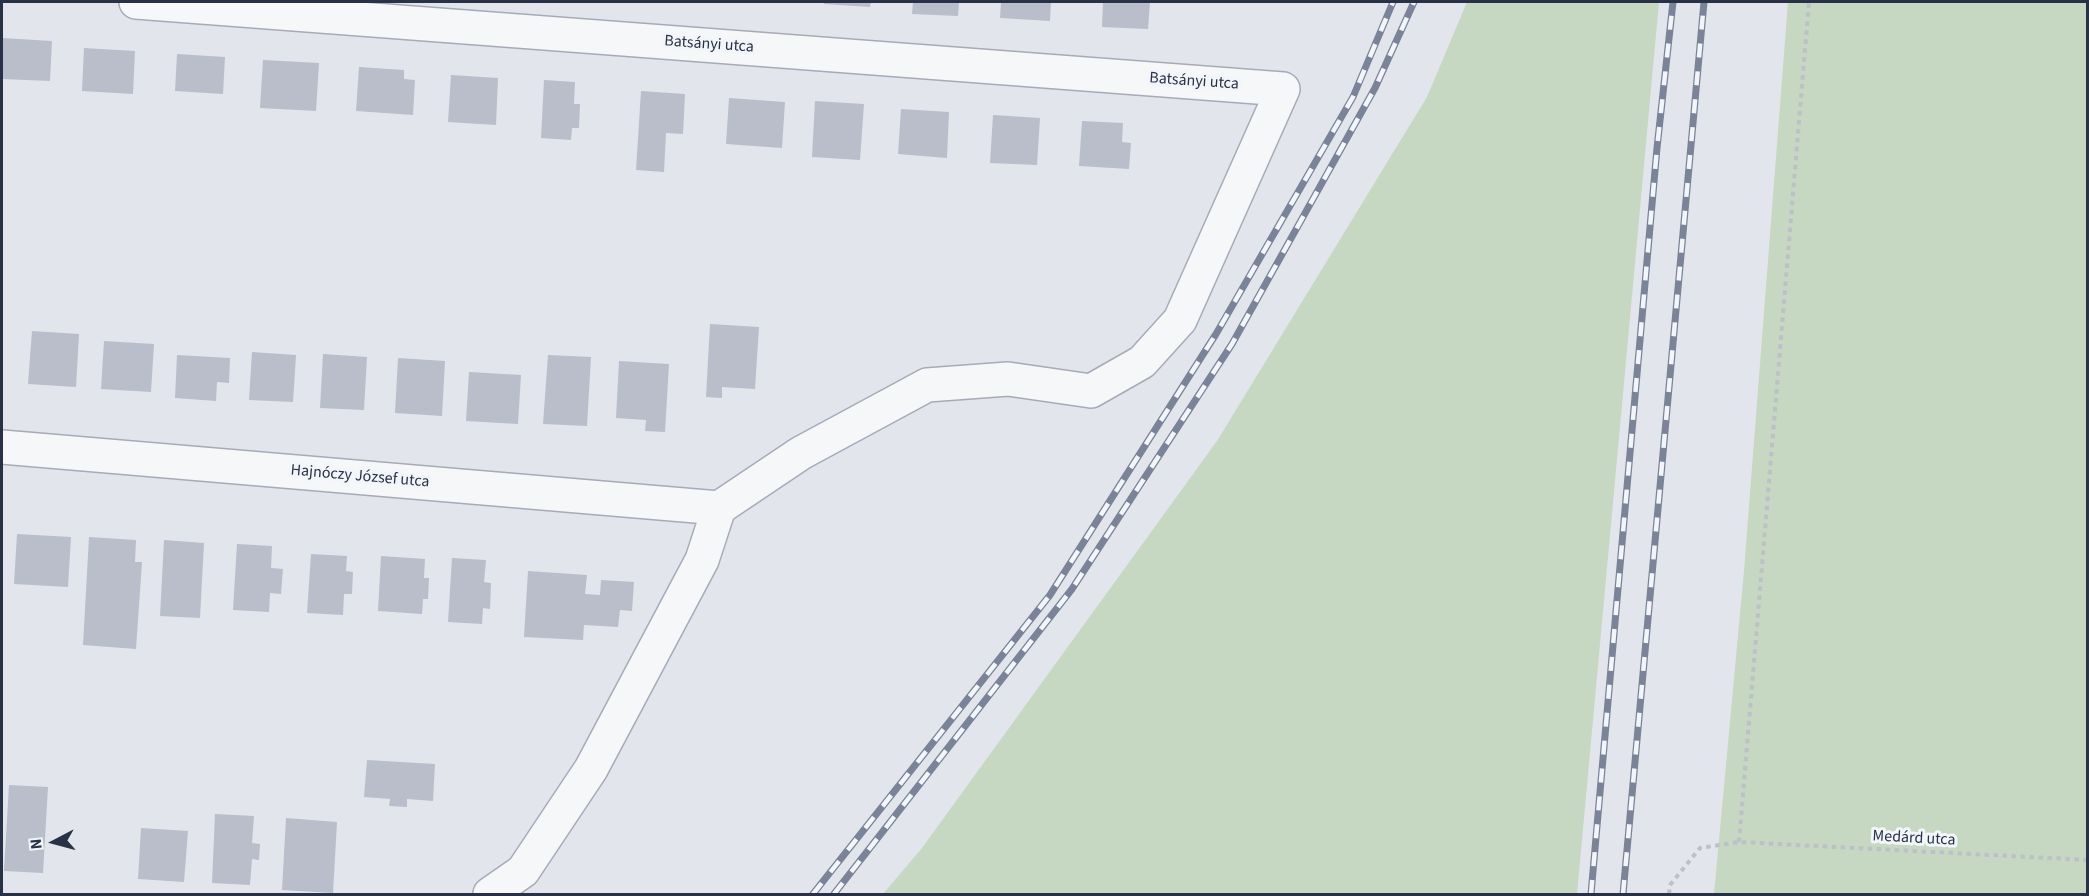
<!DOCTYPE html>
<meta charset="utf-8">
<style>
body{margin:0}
#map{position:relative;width:2089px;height:896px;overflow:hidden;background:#e2e5ec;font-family:"Source Sans 3",sans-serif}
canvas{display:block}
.frame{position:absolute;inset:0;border:3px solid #283146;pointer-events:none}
.north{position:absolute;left:24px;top:812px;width:60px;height:60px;-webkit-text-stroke:4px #f2f5f9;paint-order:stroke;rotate:264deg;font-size:16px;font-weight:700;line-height:24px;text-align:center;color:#283146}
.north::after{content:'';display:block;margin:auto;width:21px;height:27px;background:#283146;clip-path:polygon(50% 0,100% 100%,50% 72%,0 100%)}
</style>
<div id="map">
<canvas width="2089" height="896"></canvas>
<div class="frame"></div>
<div class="north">N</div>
</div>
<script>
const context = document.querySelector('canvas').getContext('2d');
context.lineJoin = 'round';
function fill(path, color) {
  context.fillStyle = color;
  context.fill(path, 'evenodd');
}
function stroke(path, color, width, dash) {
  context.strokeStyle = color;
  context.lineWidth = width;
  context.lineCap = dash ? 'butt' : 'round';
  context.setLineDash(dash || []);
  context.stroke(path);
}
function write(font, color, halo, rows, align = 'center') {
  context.font = font + ' "Source Sans 3",sans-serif';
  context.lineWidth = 6;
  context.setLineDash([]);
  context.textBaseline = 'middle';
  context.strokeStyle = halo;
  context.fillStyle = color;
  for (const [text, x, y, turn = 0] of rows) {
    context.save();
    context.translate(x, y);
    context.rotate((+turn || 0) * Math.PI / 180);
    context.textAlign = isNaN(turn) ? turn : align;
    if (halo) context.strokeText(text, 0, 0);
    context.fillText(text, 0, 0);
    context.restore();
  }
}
const green = new Path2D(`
 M1467 2H1659L1577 894H883L922 848 1217 441 1427 97Z
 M1788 2H2087V894H1714L1744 571Z`);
const building = new Path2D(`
 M824 2H871L870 7 824 4Z
 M913 2H959L958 16 912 14Z
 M1001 2H1051L1050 21 1000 18Z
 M1103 2H1150L1148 29 1102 27Z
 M2 38 52 41 50 81 2 79Z
 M84 48 135 51 133 94 82 91Z
 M177 54 225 57 223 94 175 91Z
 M263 60 319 63 316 111 260 108Z
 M359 67 404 70V79L415 80 413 115 356 111Z
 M451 75 498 78 496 125 448 122Z
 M544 80 575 82 574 104H580L579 128H572L571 140 541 138Z
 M641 91 685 94 683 134 666 133 664 172 636 170Z
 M729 98 785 102 782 148 726 144Z
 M815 101 864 104 860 160 812 157Z
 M901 109 949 112 947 158 898 154Z
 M993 115 1040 118 1037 165 990 163Z
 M1082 121 1123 123 1122 142 1131 143 1129 169 1079 166Z
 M710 324 759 327 755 389 722 387V398L706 397Z
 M32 331 79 334 76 387 28 384Z
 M104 341 154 344 151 392 101 389Z
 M252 352 296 355 293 402 249 400Z
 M323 354 367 357 364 410 320 408Z
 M177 355 230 358 229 383 217 382 216 401 175 398Z
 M548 355 591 357 587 426 543 424Z
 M398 358 445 361 442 416 395 413Z
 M619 361 669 364 665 432 645 431 646 420 616 418Z
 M469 372 521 375 518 424 466 421Z
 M17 534 71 537 68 587 14 584Z
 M89 537 136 540 135 562H142L136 649 83 645Z
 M164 540 204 543 200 618 160 616Z
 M237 544 272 546 271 568 283 569 281 594 270 593 269 612 233 610Z
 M311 554 347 556 346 571 353 572 352 594H344L343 615 307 613Z
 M381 556 425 559 424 578H429L428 599H423L422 614 378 611Z
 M452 558 486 560 484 582 491 583 490 609 483 608 482 624 448 622Z
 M528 571 587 575 585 594 600 595 601 580 634 582 632 611 620 610 618 627 584 625 583 640 524 637Z
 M367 760 435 764 433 801 407 799V807L389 806 390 799 364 797Z
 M9 785 48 787 43 873 4 871Z
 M215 814 254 816 252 843 260 844 259 860 252 859 250 885 212 883Z
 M286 818 337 822 333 893 282 890Z
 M141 828 188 831 184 882 138 879Z`);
const path = new Path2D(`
 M1739 842 1809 2
 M1669 894 1670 885 1700 848 1739 842 2088 860`);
const minor = new Path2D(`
 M136 2 1283 89 1180 320 1142 362 1091 391 1008 379 927 385 801 453 719 508 702 560 591 769 523 871 490 894
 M2 447 719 508`);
const rail = new Path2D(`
 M813 894 1050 595 1216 334 1353 97 1393 2
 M834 894 1072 589 1232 344 1375 88 1414 2
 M1591 894 1657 148 1673 2
 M1623 894 1704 2`);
const streetNames = [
 ["Batsányi utca",709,45,4],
 ["Batsányi utca",1194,82,4],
 ["Hajnóczy József utca",360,477,5],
 ["Medárd utca",1914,839,3]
];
fill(green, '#c6d7c2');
fill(building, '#b9beca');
stroke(minor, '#a6abb7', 36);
stroke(path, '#bcc0c7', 4, [4.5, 4.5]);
stroke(minor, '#f5f7f9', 33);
stroke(rail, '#7a8397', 7);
stroke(rail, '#f2f5f9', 4.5, [14]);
write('16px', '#283146', '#f2f5f9', streetNames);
</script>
